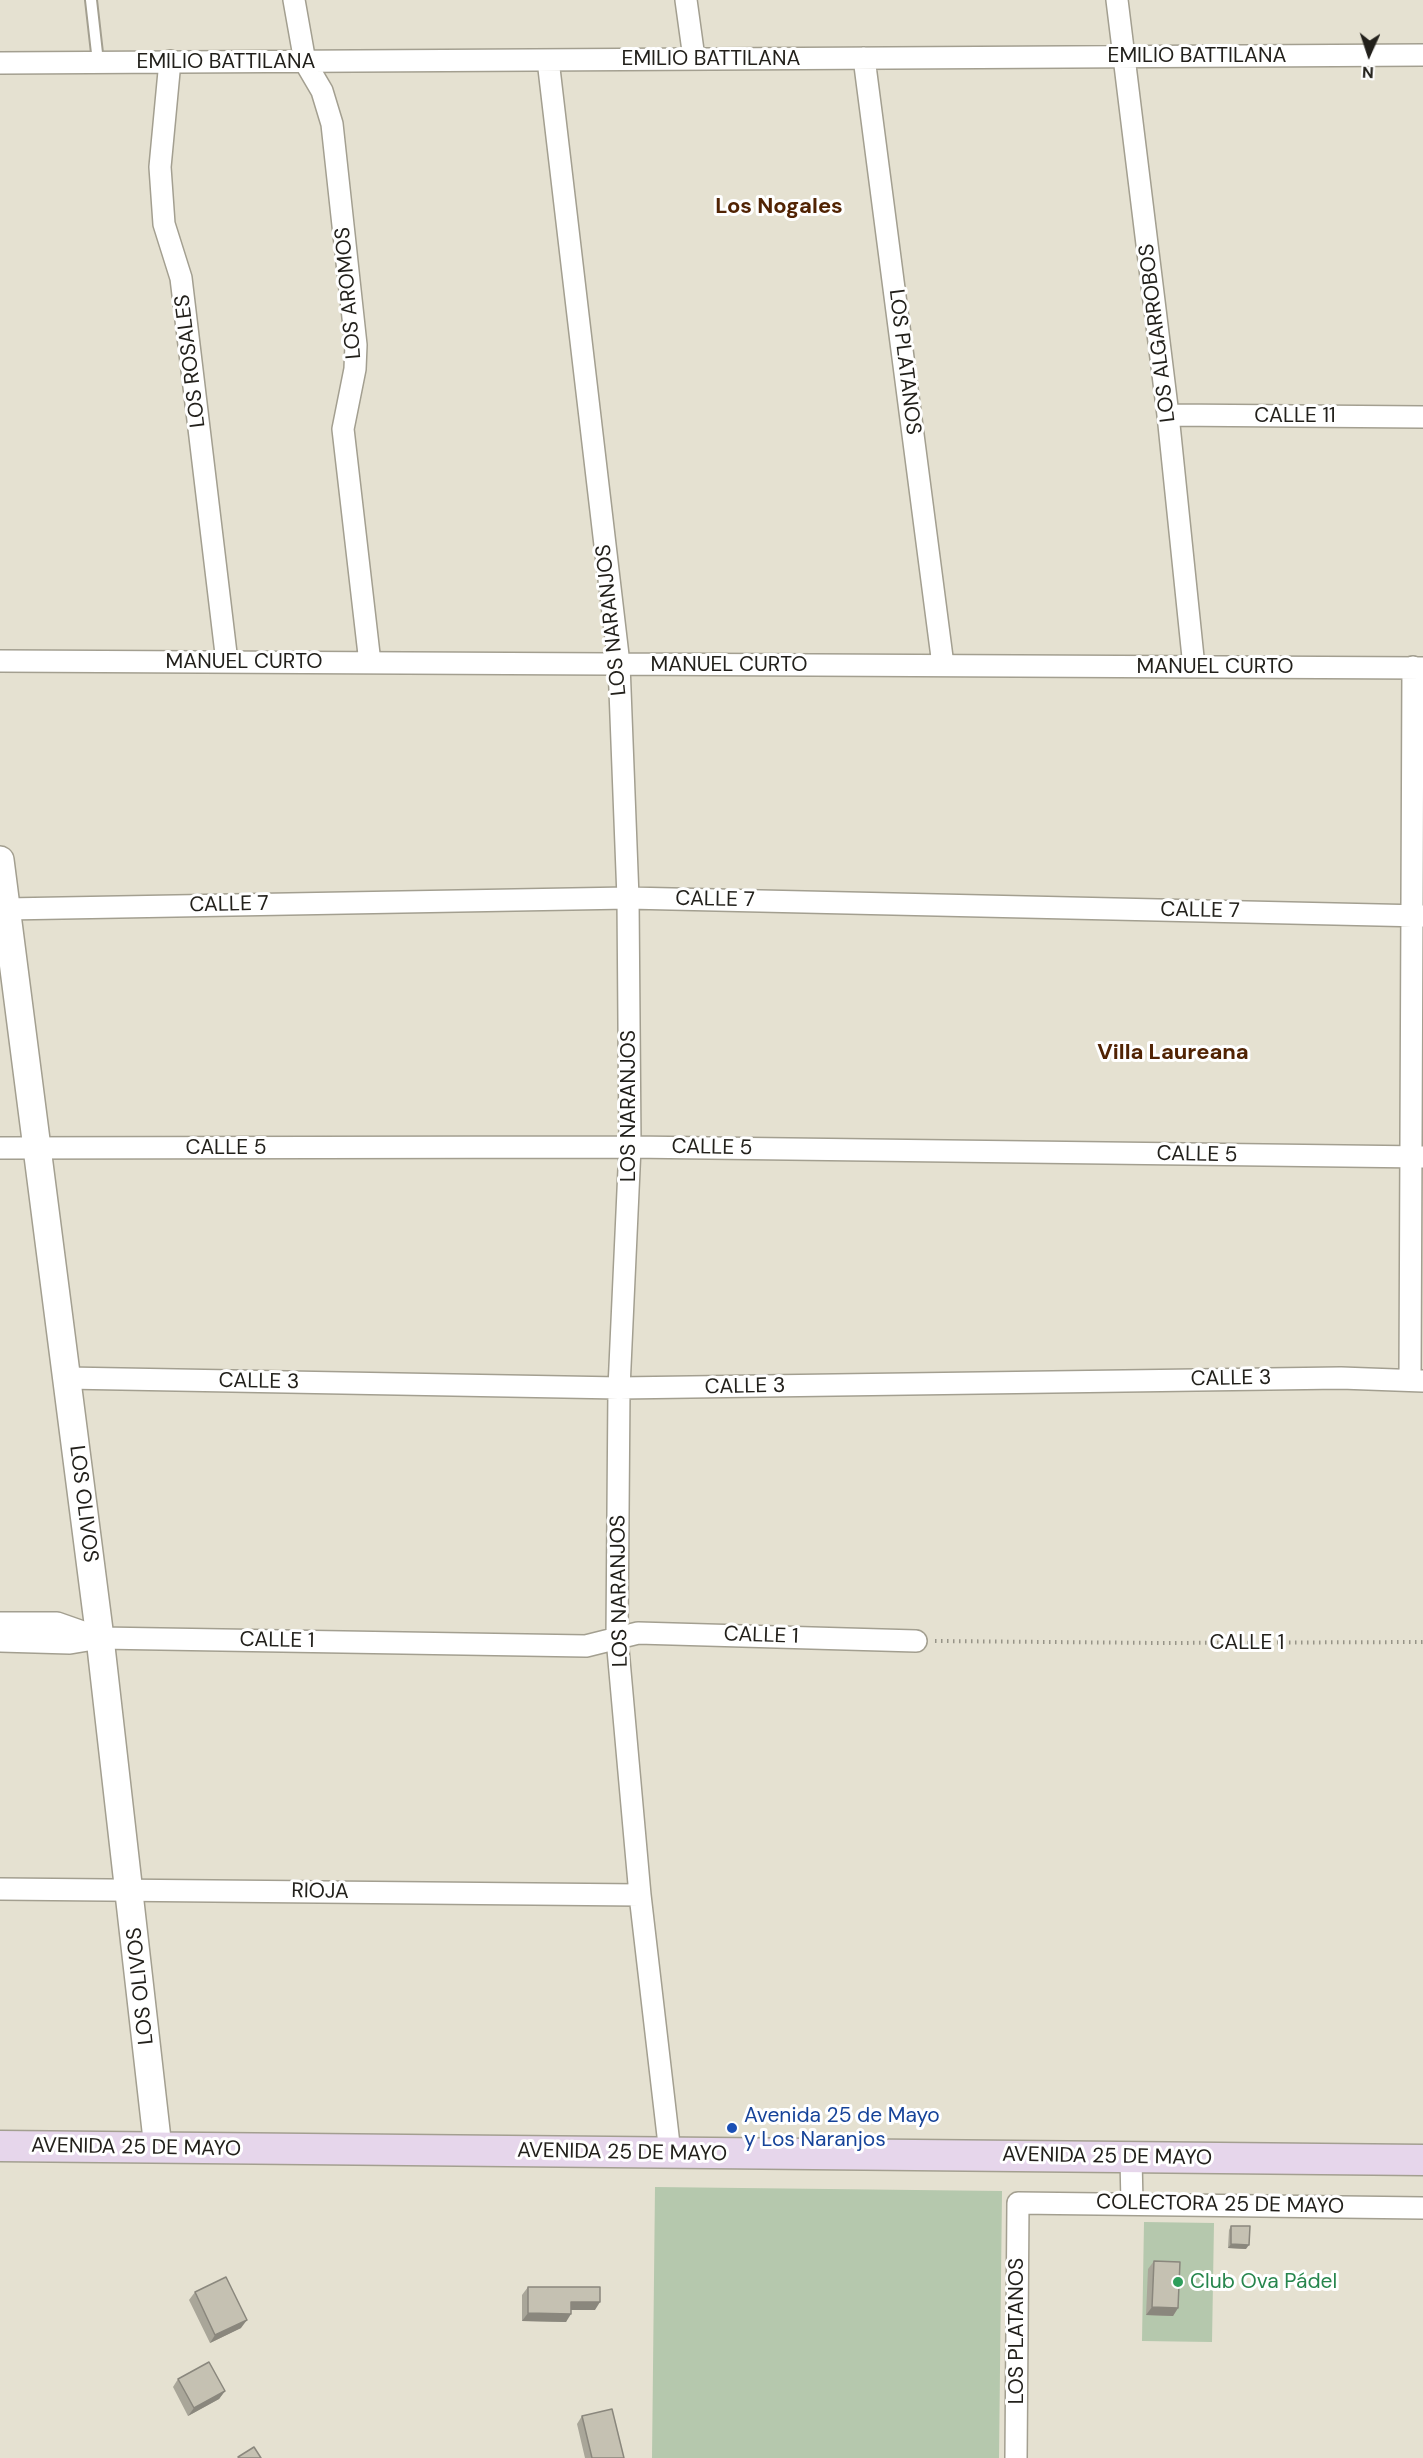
<!DOCTYPE html>
<meta charset="utf-8">
<style>
body{margin:0}
#map{position:relative;width:1423px;height:2458px;overflow:hidden;background:#e5e1d1;font-family:"DM Sans",sans-serif}
canvas{display:block}
.north{position:absolute;left:1339px;top:24px;width:60px;height:60px;-webkit-text-stroke:4px #fff;paint-order:stroke;rotate:183deg;font-size:16px;font-weight:700;line-height:24px;text-align:center;color:#22201b}
.north::after{content:'';display:block;margin:auto;width:21px;height:27px;background:#22201b;clip-path:polygon(50% 0,100% 100%,50% 72%,0 100%)}
</style>
<div id="map">
<canvas width="1423" height="2458"></canvas>
<div class="north">N</div>
</div>
<script>
const context = document.querySelector('canvas').getContext('2d');
context.lineJoin = 'round';
function fill(path, color) {
  context.fillStyle = color;
  context.fill(path, 'evenodd');
}
function stroke(path, color, width, dash) {
  context.strokeStyle = color;
  context.lineWidth = width;
  context.lineCap = dash ? 'butt' : 'round';
  context.setLineDash(dash || []);
  context.stroke(path);
}
function write(font, color, halo, rows, align = 'center') {
  context.font = font + ' "DM Sans",sans-serif';
  context.lineWidth = 6;
  context.setLineDash([]);
  context.textBaseline = 'middle';
  context.strokeStyle = halo;
  context.fillStyle = color;
  for (const [text, x, y, turn = 0] of rows) {
    context.save();
    context.translate(x, y);
    context.rotate((+turn || 0) * Math.PI / 180);
    context.textAlign = isNaN(turn) ? turn : align;
    if (halo) context.strokeText(text, 0, 0);
    context.fillText(text, 0, 0);
    context.restore();
  }
}
const green = new Path2D(`
 M655 2187 1002 2191 999 2458H652Z
 M1144 2222 1214 2223 1212 2342 1142 2341Z`);
const path = new Path2D(`
 M935 1641 1160 1643 1423 1642`);
const service = new Path2D(`
 M91 0 98 62`);
const minor = new Path2D(`
 M294 0 305 62 322 91 332 124 356 345 355 369 343 429 370 663
 M686 0 694 58
 M1117 0 1168 415 1194 667
 M864 58 943 665
 M548 60 619 664 628 898 630 1147 619 1388 617 1638 640 1895 670 2153
 M170 61 160 167 164 224 181 278 227 662
 M0 63 1423 55
 M1168 415 1423 417
 M0 661 1423 668
 M6 909 628 898 1423 916
 M0 1148 630 1147 1423 1157
 M66 1378 619 1388 1341 1378 1423 1381
 M1410 1380 1413 667
 M0 1623H57L97 1637
 M0 1641 70 1643 100 1638 586 1646 638 1633 916 1641
 M0 1889 640 1895
 M1131 2158 1132 2204
 M1016 2458 1018 2203 1423 2208`);
const tertiary = new Path2D(`
 M0 860 100 1638 158 2148`);
const secondary = new Path2D(`
 M0 2146 1423 2160`);
const wall = new Path2D(`
 M1231 2226 1246 2249 1228 2248 1229 2230Z
 M1154 2261 1178 2308 1173 2316 1146 2315 1148 2269Z
 M528 2287 595 2310H571L566 2322 522 2321V2295Z
 M195 2292 241 2328 210 2343 189 2300Z
 M178 2379 225 2391 219 2399 188 2416 173 2387Z
 M582 2416 624 2458H585L577 2424Z`);
const shadedWall = new Path2D(`
 M1231 2244 1249 2245 1246 2249 1228 2248Z
 M571 2302H600L595 2310H566Z
 M1152 2307 1178 2308 1173 2316 1146 2315Z
 M528 2313 571 2314 566 2322 522 2321Z
 M247 2320 241 2328 210 2343 215 2335Z
 M225 2391 219 2399 188 2416 194 2408Z`);
const building = new Path2D(`
 M1231 2226H1250L1249 2245 1231 2244Z
 M1154 2261 1180 2262 1178 2308 1152 2307Z
 M226 2277 247 2320 215 2335 195 2292Z
 M528 2287H600V2302H571V2314L528 2313Z
 M209 2362 225 2391 194 2408 178 2379Z
 M612 2409 624 2458H592L582 2416Z
 M254 2447 261 2458H239L238 2457Z`);
const markers = [
 [732,2128,6,"#1a4fb4"],
 [1178,2282,6,"#2e9e5b"]
];
const streetNames = [
 ["EMILIO BATTILANA",1197,56],
 ["EMILIO BATTILANA",711,59],
 ["EMILIO BATTILANA",226,62],
 ["LOS AROMOS",349,293,-95],
 ["LOS ALGARROBOS",1158,333,-97],
 ["LOS ROSALES",191,361,-97],
 ["LOS PLATANOS",904,362,83],
 ["CALLE 11",1295,416],
 ["LOS NARANJOS",612,620,-96],
 ["MANUEL CURTO",244,662],
 ["MANUEL CURTO",729,665],
 ["MANUEL CURTO",1215,667],
 ["CALLE 7",715,900,1],
 ["CALLE 7",229,905,-1],
 ["CALLE 7",1200,911,1],
 ["LOS NARANJOS",629,1106,-90],
 ["CALLE 5",226,1148],
 ["CALLE 5",712,1148,1],
 ["CALLE 5",1197,1155,1],
 ["CALLE 3",1231,1379,-1],
 ["CALLE 3",259,1382,1],
 ["CALLE 3",745,1387,-1],
 ["LOS OLIVOS",83,1504,83],
 ["LOS NARANJOS",620,1591,-91],
 ["CALLE 1",761,1636,2],
 ["CALLE 1",277,1641,1],
 ["CALLE 1",1247,1643],
 ["RIOJA",320,1892,1],
 ["LOS OLIVOS",141,1986,-96],
 ["AVENIDA 25 DE MAYO",136,2148,1],
 ["AVENIDA 25 DE MAYO",622,2153,1],
 ["AVENIDA 25 DE MAYO",1107,2157,1],
 ["COLECTORA 25 DE MAYO",1220,2205,1],
 ["LOS PLATANOS",1017,2331,-90]
];
const transitNames = [
 ["Avenida 25 de Mayo",744,2116],
 ["y Los Naranjos",744,2140]
];
const leisureNames = [
 ["Club Ova Pádel",1190,2282]
];
const neighbourhoodNames = [
 ["Los Nogales",779,207],
 ["Villa Laureana",1173,1053]
];
fill(green, '#b5c8ad');
stroke(service, '#a39f90', 14);
stroke(minor, '#a39f90', 24);
stroke(tertiary, '#a39f90', 30);
stroke(secondary, '#a39f90', 33);
stroke(path, '#979488', 4, [1.5, 4.5]);
stroke(service, '#fff', 10);
stroke(minor, '#fff', 21);
stroke(tertiary, '#fff', 27);
stroke(secondary, '#e6d6eb', 30);
fill(wall, '#a9a699');
fill(shadedWall, '#8a877d');
fill(building, '#c5c1b2');
stroke(building, '#8a877d', 1.5);
for (const [x, y, r, color] of markers) {
  const dot = new Path2D();
  dot.arc(x, y, r, 0, 2 * Math.PI);
  context.fillStyle = color;
  context.fill(dot);
  stroke(dot, '#fff', 2);
}
write('21px', '#22201b', '#fff', streetNames);
write('21px', '#164399', '#fff', transitNames, 'left');
write('21px', '#27864d', '#fff', leisureNames, 'left');
write('bold 22px', '#512303', '#fff', neighbourhoodNames);
</script>
